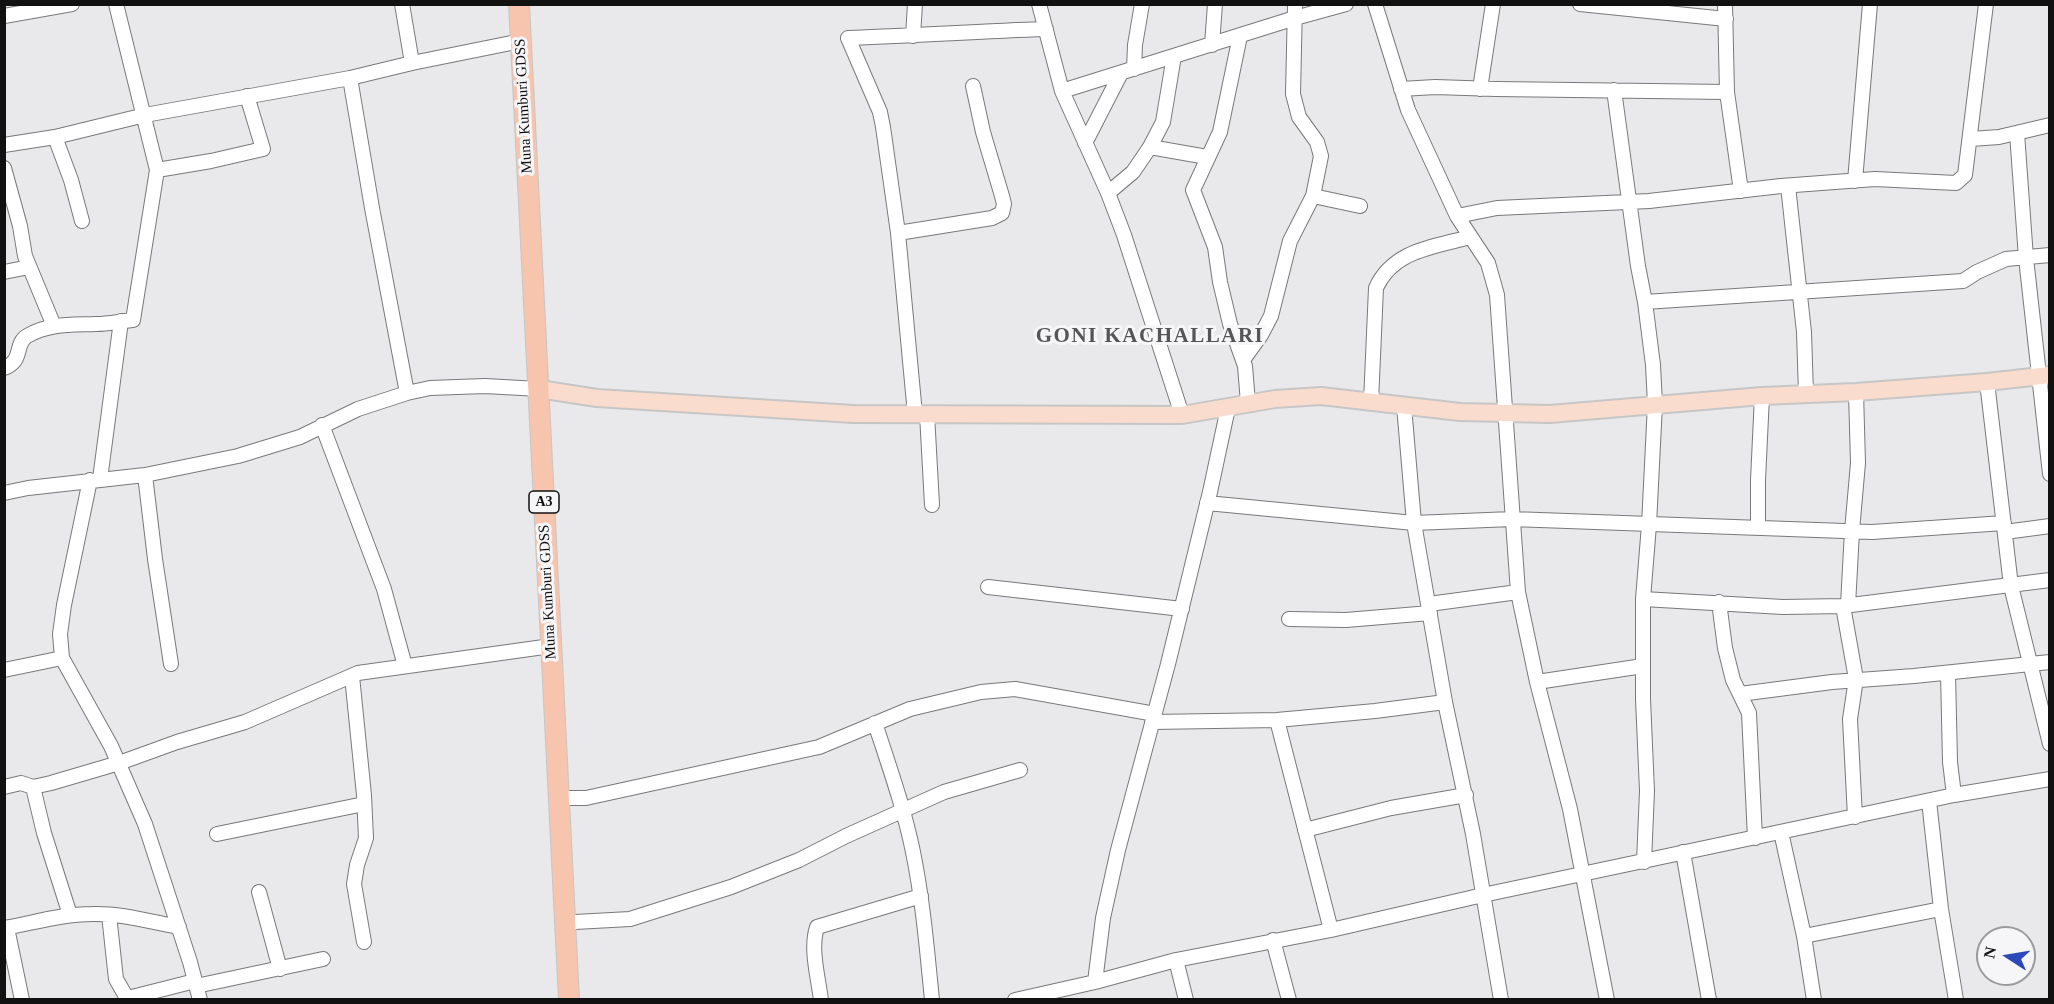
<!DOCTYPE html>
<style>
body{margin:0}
#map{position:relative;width:2054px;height:1004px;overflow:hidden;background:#e9e9eb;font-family:Georgia,serif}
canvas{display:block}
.frame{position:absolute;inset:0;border:6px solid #121112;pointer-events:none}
.north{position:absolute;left:1976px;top:926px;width:60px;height:60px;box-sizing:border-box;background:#f6f6f8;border:2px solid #9b9a9c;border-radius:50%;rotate:282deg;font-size:16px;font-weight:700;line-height:24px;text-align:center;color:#121112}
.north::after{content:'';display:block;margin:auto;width:21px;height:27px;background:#2c49b9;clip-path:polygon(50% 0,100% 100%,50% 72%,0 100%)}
</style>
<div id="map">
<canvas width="2054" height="1004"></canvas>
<div class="frame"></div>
<div class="north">N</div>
</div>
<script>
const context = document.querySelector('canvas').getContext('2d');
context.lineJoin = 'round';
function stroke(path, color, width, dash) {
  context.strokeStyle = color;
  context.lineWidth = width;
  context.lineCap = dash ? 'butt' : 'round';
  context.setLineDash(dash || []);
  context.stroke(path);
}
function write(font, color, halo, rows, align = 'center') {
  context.font = font + ' Georgia,serif';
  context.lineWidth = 6;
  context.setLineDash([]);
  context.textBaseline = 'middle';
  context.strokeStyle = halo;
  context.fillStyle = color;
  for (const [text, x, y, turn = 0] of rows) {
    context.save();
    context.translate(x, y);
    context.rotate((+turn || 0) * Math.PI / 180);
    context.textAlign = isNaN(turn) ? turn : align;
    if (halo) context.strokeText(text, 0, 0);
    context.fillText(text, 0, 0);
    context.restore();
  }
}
const minor = new Path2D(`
 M402 4 412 63
 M1039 4 1062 91 1108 193 1124 235 1182 415
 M1375 4 1408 110 1457 216 1488 263 1497 295 1518 592 1537 682 1570 809 1607 1000
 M1580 4 1726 19
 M1725 4 1727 92 1741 191
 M4 16 72 4
 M913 36 915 4
 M1240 36 1220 132 1193 190 1215 247 1220 282 1230 324 1245 366 1248 403
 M1212 45 1215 4
 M1134 69 1135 45 1142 4
 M350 78 372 208 407 393
 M1401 89 1435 87 1496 89 1727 92
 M1480 89 1493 4
 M1614 90 1638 266 1645 302 1653 365 1655 404 1649 525 1643 599V699L1647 791 1644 862
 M1062 91 1295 18 1346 4
 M2017 133 2026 258 2050 474
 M55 137 71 180 82 221
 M1970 139 1999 137 2050 125
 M1085 143 1121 73
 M4 145 55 137 145 115 350 78 412 63 521 41
 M1150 147 1207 157
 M4 168 20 226 25 256 54 326
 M157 170 211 161 263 149 247 96
 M1855 181 1870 4
 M1788 186 1804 332 1806 394
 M1108 193 1133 172 1150 147 1163 122 1174 56
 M1313 196 1360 206
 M1457 216 1497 208 1649 201 1781 186 1875 179 1956 183 1965 175 1986 4
 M898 233 992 218 1002 213 1004 204 1002 196 983 132 973 86
 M4 272 29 267
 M1645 302 1963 281 1977 272 2006 259 2050 255
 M1243 360 1261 335 1271 316 1290 241 1313 196 1321 156 1317 142 1299 117 1293 94 1295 4
 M4 368C24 361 14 344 27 336 49 323 72 325 96 324 108 324 121 321 133 320L157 170 116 4
 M1987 382 2011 586 2050 744
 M1371 402 1376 288C1393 250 1434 247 1470 237
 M1404 406 1414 523 1445 702 1473 834 1501 1000
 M915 414 898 233 883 127 880 112 848 38C914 36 979 31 1046 29
 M927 414 932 505
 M322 425 384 589 405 666
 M145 475 155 559 171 664
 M100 479 121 321
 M90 480 64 605 60 634 62 658 111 746 145 824 190 962 200 1000
 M4 493 28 488 145 475 238 456 300 437 358 409 407 393 430 388 485 386 539 389
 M1207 503 1414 523 1512 519 1872 532 2004 523
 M1758 528V480L1762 396
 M2005 532 2050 526
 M988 587 1182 609
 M1643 599 1783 607 1843 606 2050 580
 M1719 602 1725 648 1733 680 1749 713 1755 838
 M1429 604 1518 592
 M1848 605 1852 531 1858 463 1856 392
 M1843 606 1856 679 1850 719 1855 817
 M1289 619 1346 620 1430 613
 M4 670 62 658
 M1948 673 1950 762 1954 795
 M352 676 364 795 366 838 357 865 354 884 364 942
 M1537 682 1643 666
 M1740 694 1832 682 1914 676 2050 662
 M1277 720 1331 930
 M1152 722 1277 720 1375 711 1445 702
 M875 723C889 766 904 808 913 852 923 901 927 950 932 1000
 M4 787 21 783 33 787 51 783 119 763 177 742 245 722 358 673 551 646
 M33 787 44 833 70 915
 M570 798H586L819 747 910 709 981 692 1015 689 1155 714
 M1929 801 1941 909 1956 1000
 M1305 830 1391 808 1466 795
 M1781 832 1804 936
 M217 834 364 804
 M1683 852 1709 1000
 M259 892 280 969
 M109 915 116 979 128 1000
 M575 922 630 919 731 887 799 860 846 836 944 792 1020 770
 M4 928C33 923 62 914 92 914 121 913 151 922 179 927
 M7 928 22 1000
 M1273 940 1289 1000
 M1176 960 1186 1000
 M1095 982 1103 918 1118 850 1168 664 1210 492 1228 408
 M196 986 323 959
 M128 998 195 981
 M821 1000C818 976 810 949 817 927L921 896
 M1015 1000 1095 982 1176 960 1331 930 1483 895 1954 795 2050 779
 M1814 1000 1804 936 1941 909`);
const major = new Path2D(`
 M539 389 597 398 853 414 1182 415 1275 399 1321 396 1460 412 1550 414 1762 396 1856 392 1987 382 2050 375`);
const highway = new Path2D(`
 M519 4 569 1000`);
const shields = [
 [544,502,30]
];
const shieldNames = [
 ["A3",544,502]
];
const streetNames = [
 ["Muna Kumburi GDSS",524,106,-93],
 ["Muna Kumburi GDSS",548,592,-93]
];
const districtNames = [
 ["GONI KACHALLARI",1150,337]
];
stroke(minor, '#79797b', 16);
stroke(major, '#c6c6c6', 20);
stroke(highway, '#c6c6c6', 22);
stroke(minor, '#fff', 14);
stroke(major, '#fadcce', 16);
stroke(highway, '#f7c4ad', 20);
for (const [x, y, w] of shields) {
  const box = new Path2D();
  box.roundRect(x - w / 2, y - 11, w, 22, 4.5);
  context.fillStyle = '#f6f6f8';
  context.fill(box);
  stroke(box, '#121112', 1.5);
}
write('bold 14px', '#121112', null, shieldNames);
write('15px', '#121112', '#f6f6f8', streetNames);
context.letterSpacing = '1.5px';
write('bold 21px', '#555557', '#f6f6f8', districtNames);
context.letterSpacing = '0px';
</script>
